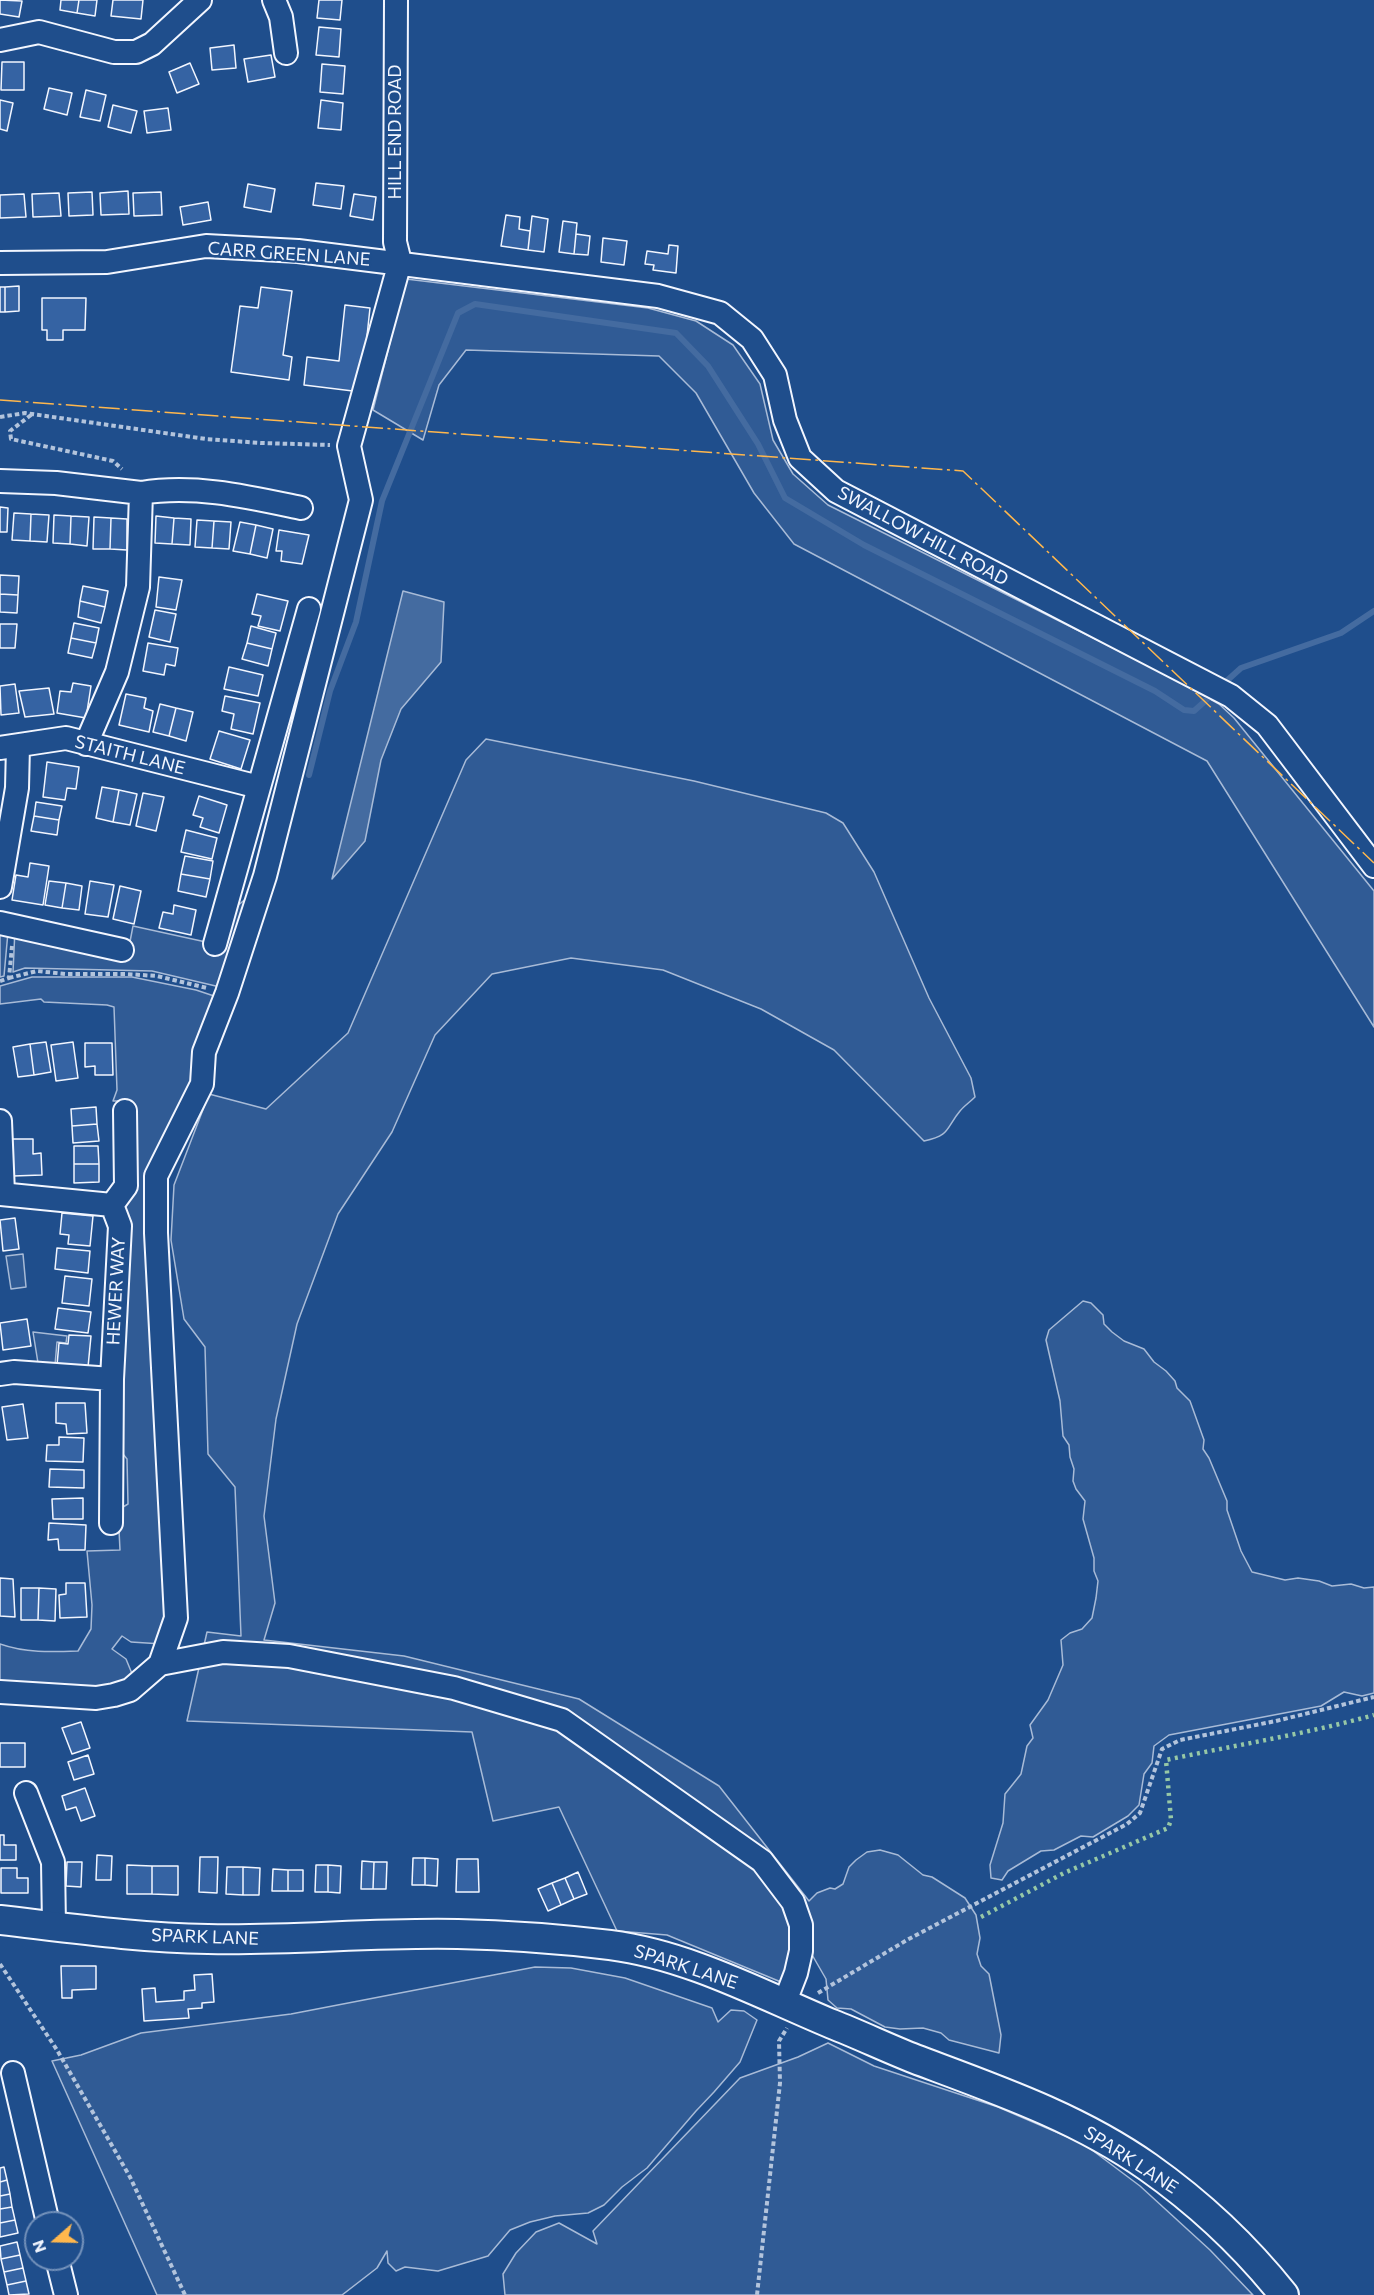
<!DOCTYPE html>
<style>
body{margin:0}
#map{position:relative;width:1374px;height:2295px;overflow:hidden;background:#1f4e8c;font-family:Commissioner,sans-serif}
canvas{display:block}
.north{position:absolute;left:24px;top:2211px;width:60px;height:60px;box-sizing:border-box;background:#1f4e8c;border:2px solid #7391ba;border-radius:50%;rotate:250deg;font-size:16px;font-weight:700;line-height:24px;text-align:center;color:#f2f6ff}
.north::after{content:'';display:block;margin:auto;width:21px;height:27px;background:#ffb74d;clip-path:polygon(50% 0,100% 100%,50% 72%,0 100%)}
</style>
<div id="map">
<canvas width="1374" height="2295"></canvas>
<div class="north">N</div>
</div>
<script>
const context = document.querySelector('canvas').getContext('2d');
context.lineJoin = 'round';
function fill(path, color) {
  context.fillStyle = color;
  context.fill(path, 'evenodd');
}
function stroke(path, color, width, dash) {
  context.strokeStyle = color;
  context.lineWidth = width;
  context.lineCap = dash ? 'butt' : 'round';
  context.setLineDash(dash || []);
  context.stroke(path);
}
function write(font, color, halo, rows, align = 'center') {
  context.font = font + ' Commissioner,sans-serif';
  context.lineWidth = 4.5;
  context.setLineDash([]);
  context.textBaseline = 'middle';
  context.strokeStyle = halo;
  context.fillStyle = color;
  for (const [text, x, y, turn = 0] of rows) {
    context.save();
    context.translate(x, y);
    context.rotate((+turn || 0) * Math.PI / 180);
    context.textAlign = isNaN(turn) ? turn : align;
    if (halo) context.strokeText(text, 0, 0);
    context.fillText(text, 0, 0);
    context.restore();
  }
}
const green = new Path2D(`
 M406 279 648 308 696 321 733 345 760 384 773 440 793 474 828 505 1169 676 1219 704 1234 718 1374 891V1027L1207 761 794 544 754 493 696 393 659 356 466 350 439 385 423 440 373 410Z
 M486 739 694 781 826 813 843 823 874 872 929 998 971 1078 975 1097C970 1102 964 1106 960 1111 945 1129 951 1135 924 1141L834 1050 761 1009 663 970 571 958 492 974 435 1035 392 1132 338 1214 297 1324 276 1419 264 1516 275 1603 264 1640 404 1656 579 1699 719 1786 809 1901 817 1893 830 1888 835 1889 843 1884 849 1867 856 1860 867 1852 880 1850 898 1855 923 1875 932 1877 965 1898 976 1915 980 1938 977 1954 981 1966 989 1974 1001 2035 999 2053 949 2040 941 2033 923 2028 900 2029 885 2027 851 2009 837 2008 828 2000 826 1979 811 1953 781 1982 667 1935 617 1931 559 1807 493 1821 472 1732 187 1721 207 1632 241 1636 235 1487 208 1454 205 1347 184 1319 171 1240 174 1185 209 1094 266 1109 348 1033 466 760Z
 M248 897 220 987 152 971 25 968 13 972 15 929 128 952 133 926 215 944 224 917Z
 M0 930 8 932 4 976 0 977Z
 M32 977H132L196 990 217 997 197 1086 151 1176 169 1614 162 1644 131 1642 122 1636 112 1649 126 1659 133 1676 100 1689 0 1685V1644C25 1653 51 1652 78 1651L91 1629 92 1605 87 1551 120 1550 118 1510 128 1504 127 1459 119 1449 122 1213 133 1187 131 1101H113L117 1090 114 1007 107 1005 44 1002 41 999 0 1004V986Z
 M23 1254 26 1287 11 1289 6 1256Z
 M1083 1301 1091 1303 1103 1315 1104 1324 1112 1332 1124 1341 1144 1349 1154 1362 1166 1371 1175 1381 1177 1388 1190 1401 1204 1440 1203 1449 1209 1458 1227 1501V1510L1241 1551 1252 1572 1285 1580 1298 1578 1319 1581 1332 1586 1351 1584 1364 1588 1374 1587V1693L1362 1696 1344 1692 1321 1706 1169 1735 1154 1746 1152 1763 1144 1774 1139 1805 1128 1816 1093 1837 1081 1836 1054 1850 1041 1851 1008 1871 1002 1880 991 1878 990 1865 1003 1823 1005 1794 1021 1774 1027 1746 1033 1738 1030 1725 1048 1700 1063 1665 1061 1640 1070 1633 1082 1629 1092 1618 1096 1598 1098 1581 1094 1571V1558L1083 1519 1085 1501 1076 1489 1073 1481 1074 1469 1070 1457 1069 1445 1063 1436 1060 1401 1046 1340 1049 1330Z
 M33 1332 67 1336 66 1343 57 1342 55 1365 38 1363Z
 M535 1967 571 1968 625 1978 712 2008 718 2022 731 2010 744 2011 757 2020 740 2062 714 2092 696 2111 647 2168 622 2187 604 2205 588 2213 555 2216 530 2222 510 2230 488 2256 438 2271 405 2267 396 2271 388 2263 387 2251 377 2268 342 2295H157L52 2061 81 2055 141 2033 291 2014Z
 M828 2043 874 2066 998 2107 1084 2144 1140 2186 1210 2250 1253 2295H505L503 2274 516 2253 536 2232 559 2223 597 2244 593 2231 740 2078 798 2057Z`);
const water = new Path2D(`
 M403 591 444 602 441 662 401 709 381 760 365 841 332 879Z`);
const stream = new Path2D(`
 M1221 686 1241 668 1341 633 1374 611
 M309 775 330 691 356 622 382 501 458 313 475 304 676 333 708 366 758 444 785 498 864 545 1155 691 1184 710 1194 711 1214 693`);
const building = new Path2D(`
 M0 0 22 1 19 17 0 14Z
 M61 0H79L77 13 60 10Z
 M79 0H97L95 16 77 13Z
 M113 0H143L141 19 111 16Z
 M319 0H342L340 20 317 18Z
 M319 27 341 29 339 57 316 55Z
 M234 45 236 68 212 70 210 48Z
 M271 55 275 77 248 82 244 59Z
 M2 62H24V90H1Z
 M190 63 199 84 177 93 169 72Z
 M322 64 345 66 343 94 320 92Z
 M49 88 72 93 67 115 44 109Z
 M86 90 106 95 100 121 80 117Z
 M0 100 13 103 7 131 0 129Z
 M321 100 343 103 341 130 318 128Z
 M113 105 137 111 131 133 108 127Z
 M168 108 171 130 147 133 144 111Z
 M316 183 344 186 341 209 313 205Z
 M248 184 275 189 271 212 244 207Z
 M128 191 129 214 101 215 100 193Z
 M92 192 93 215 69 216 68 193Z
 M161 192 162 215 134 216 133 193Z
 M59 193 61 216 33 217 32 194Z
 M24 194 26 217 0 218V195Z
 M354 194 376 197 373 220 350 216Z
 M208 202 211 220 183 225 180 207Z
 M506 215 520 217 519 229 530 231 528 250 501 246Z
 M532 216 548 219 544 252 528 250Z
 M563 221 577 223 574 254 559 252Z
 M576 234 590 236 588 255 574 254Z
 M603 238 627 241 624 265 601 262Z
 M669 245 678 246 676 273 653 270 654 265 645 264 647 251 668 254Z
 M19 286V311L5 312V287Z
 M0 287H5V312H0Z
 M261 287 292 291 283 355 292 357 289 380 231 372 240 306 258 308Z
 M42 298H86L85 330H63V340H47V330H42Z
 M345 305 370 308 361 392 304 385 307 357 339 361Z
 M0 507 8 508 7 532H0Z
 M14 513 31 514 30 541 12 540Z
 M31 514 49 515 47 542 30 541Z
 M54 515 71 516 70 544 53 543Z
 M71 516 89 517 87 546 70 544Z
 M156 516 174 518 172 544 155 543Z
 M94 517 111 518 110 549H93Z
 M111 518 127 519V550L110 549Z
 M174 518 191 519 190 545 172 544Z
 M197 520 214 521 212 548 195 547Z
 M214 521 231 522 229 549 212 548Z
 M240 522 256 525 250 554 233 551Z
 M256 525 273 529 267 558 250 554Z
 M279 530 309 535 302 564 281 561 282 551H276Z
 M0 575 19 576 18 595 0 594Z
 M159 577 182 580 176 610 156 607Z
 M83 586 108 591 105 607 80 601Z
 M0 594 18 595 17 613 0 612Z
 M257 594 288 601 280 631 258 626 261 616 252 614Z
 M80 601 105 607 101 623 78 617Z
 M155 610 176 614 170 642 149 637Z
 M74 623 99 628 96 643 71 638Z
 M0 624H17L15 648H0Z
 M251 626 276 633 272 649 247 643Z
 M71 638 96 643 92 658 68 653Z
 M148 643 178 648 175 666 166 664 164 675 143 671Z
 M247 643 272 649 268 666 242 659Z
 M229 667 263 675 258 696 224 689Z
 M73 683 91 686 86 718 57 713 60 691 71 692Z
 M15 684 19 713 1 715 0 686Z
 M49 688 54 714 25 717 19 691Z
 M126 694 146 698 144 708 153 711 149 732 119 725Z
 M225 696 260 703 253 734 231 729 234 714 222 711Z
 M160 704 176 708 169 736 153 732Z
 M176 708 193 712 186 741 169 736Z
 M219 731 250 740 241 769 210 759Z
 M47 762 79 767 76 789 67 788 65 800 43 797Z
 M102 787 119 790 113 822 96 818Z
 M119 790 137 794 130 825 113 822Z
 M143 793 164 797 156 831 136 826Z
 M199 796 227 805 219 833 200 827 203 818 193 815Z
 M36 802 62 806 59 820 34 816Z
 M34 816 59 820 57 835 31 831Z
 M186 830 217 838 212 859 181 852Z
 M185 856 213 861 210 879 181 874Z
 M30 863 49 866 43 905 12 900 16 875 28 877Z
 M181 874 210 879 206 897 178 891Z
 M49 881 66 883 62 908 45 905Z
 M90 881 114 885 108 917 85 914Z
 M66 883 82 886 79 910 62 908Z
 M120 886 141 891 134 924 113 919Z
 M174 905 196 910 191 935 159 928 163 912 173 914Z
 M46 1042 51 1072 34 1075 30 1044Z
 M73 1042 78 1078 56 1081 51 1045Z
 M85 1043H112L113 1075H95V1066L85 1067Z
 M30 1044 34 1075 18 1077 13 1047Z
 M96 1107 97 1124 72 1126 71 1109Z
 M97 1124 99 1141 73 1143 72 1126Z
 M12 1139H33V1154L41 1153 42 1175 13 1176Z
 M74 1146H98L99 1164H74Z
 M74 1164H99V1182L74 1183Z
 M62 1213 93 1216 90 1246 68 1244 69 1235 60 1234Z
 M15 1218 19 1249 3 1251 0 1220Z
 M57 1248 90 1251 88 1273 55 1269Z
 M65 1276 92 1279 89 1306 62 1303Z
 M58 1308 91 1312 88 1333 55 1329Z
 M27 1319 31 1346 3 1350 0 1323Z
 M69 1335 91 1336 88 1367 57 1365 59 1343 68 1344Z
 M56 1403H85L87 1433 67 1434 66 1424 56 1423Z
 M23 1404 28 1438 7 1440 2 1407Z
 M59 1437 84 1438 83 1462 46 1461 47 1445H59Z
 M50 1469 84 1470V1488L49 1487Z
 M83 1498V1519H53L52 1499Z
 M49 1523 86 1525 85 1550H59L58 1539 48 1540Z
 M0 1578 13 1579 15 1617 0 1616Z
 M66 1583H85L87 1617 60 1618 59 1595 66 1594Z
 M21 1588H39L38 1620H21Z
 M39 1588 56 1589 55 1621 38 1620Z
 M81 1722 90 1748 72 1754 62 1728Z
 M0 1743H25V1767H0Z
 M88 1755 94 1774 74 1780 68 1762Z
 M85 1788 95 1816 81 1821 76 1807 66 1810 62 1796Z
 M0 1835H4V1845H16V1860H0Z
 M97 1855 112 1856 111 1880H96Z
 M200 1857H218L217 1893 199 1892Z
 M413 1858H425V1885H412Z
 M425 1858 438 1859 437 1886 425 1885Z
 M457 1859H478L479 1892H456Z
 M362 1861 374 1862 373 1889H361Z
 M67 1862H82L81 1887 66 1886Z
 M374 1862H387L386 1889H373Z
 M127 1865 152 1866V1894H127Z
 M316 1865H328V1892H315Z
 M328 1865 341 1866 340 1893 328 1892Z
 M152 1866H178V1895L152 1894Z
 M227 1867H243V1895L226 1894Z
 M243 1867 260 1868 259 1895H243Z
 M1 1868H17V1878H28V1893H1Z
 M273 1869 288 1870V1891H272Z
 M288 1870H303V1891H288Z
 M578 1872 587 1894 574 1899 565 1878Z
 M565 1878 574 1899 561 1905 552 1883Z
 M552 1883 561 1905 548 1911 538 1889Z
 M61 1966H96V1989L72 1990V1998H62Z
 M212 1974 214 2002 202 2003V2008L188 2009 189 2018 144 2021 142 1989 155 1988 156 2002 184 2000V1991L195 1990 194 1975Z
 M4 2167 7 2180 0 2182V2168Z
 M7 2180 10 2194 0 2196V2182Z
 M10 2194 12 2207 0 2209V2196Z
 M12 2207 15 2220 0 2223V2209Z
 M15 2220 18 2233 0 2237V2223Z
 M17 2242 20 2255 1 2259 0 2246Z
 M20 2255 23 2268 4 2272 1 2259Z
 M23 2268 26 2281 7 2285 4 2272Z
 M26 2281 29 2294 9 2295 7 2285Z`);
const path = new Path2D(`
 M31 415 10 431 11 439 113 461 122 469
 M0 417 25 413 206 439 261 443 330 445
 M9 978 37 971 66 974H126L157 976 207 988
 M0 981 9 978 12 946
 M0 1964 57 2050 130 2177 185 2295
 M818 1993 907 1940 1127 1824 1140 1813 1162 1749 1180 1740 1276 1721 1374 1697
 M757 2295 780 2083 779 2041 787 2028`);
const minor = new Path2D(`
 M274 0 281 17 286 53
 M0 40 39 32 114 52H136L152 44 200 0
 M0 263 107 262 206 246 298 251 658 296 720 313 752 339 775 375 785 420 800 458 836 491 1231 696 1267 725 1374 866
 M0 481 56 483 141 493 138 587 117 672 86 744
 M141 493C195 484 249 497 301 508
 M0 748 66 738 259 787
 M0 887 17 788 18 746
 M0 923 122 950
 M215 944 309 609
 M0 1121 3 1193
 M0 1194 112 1205 120 1226 112 1379 111 1523
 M112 1205 126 1186 125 1111
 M0 1374 14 1372 112 1379
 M160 1664 223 1652 289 1656 454 1688 562 1720 762 1861 793 1902 801 1925V1951L796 1973 784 2004
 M0 1692 96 1698 114 1695 130 1690 160 1664 176 1618 156 1233V1176L202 1084 204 1052 227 993 265 876 361 500 349 446 400 262 395 242 396 0
 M26 1793 53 1862 54 1926
 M13 2073 48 2223
 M57 2259 66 2295`);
const major = new Path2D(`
 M0 1920C69 1928 138 1938 208 1939 291 1941 374 1932 458 1934 508 1935 560 1939 610 1945 688 1955 760 1994 832 2024 860 2035 887 2048 915 2059 995 2089 1077 2117 1148 2167 1199 2203 1245 2246 1284 2295`);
const hedge = new Path2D(`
 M981 1917 1064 1873 1168 1828 1171 1820 1166 1760C1236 1745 1306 1734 1374 1715`);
const power = new Path2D(`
 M0 400 963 471 1374 863`);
const streetNames = [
 ["HILL END ROAD",395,132,-90],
 ["CARR GREEN LANE",289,254,4],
 ["SWALLOW HILL ROAD",923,536,28],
 ["STAITH LANE",130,755,14],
 ["HEWER WAY",116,1291,-87],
 ["SPARK LANE",205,1937,2],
 ["SPARK LANE",686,1967,18],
 ["SPARK LANE",1131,2160,33]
];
fill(green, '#305b95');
stroke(green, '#a8bbd7', 1.5);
fill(water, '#446ba0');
stroke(water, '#a8bbd7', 1.5);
stroke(stream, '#446ba0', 6);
fill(building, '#3563a3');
stroke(building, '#f2f6ff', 1.5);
stroke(minor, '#f2f6ff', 26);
stroke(major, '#f2f6ff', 32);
stroke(path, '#b3c4dc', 4, [4.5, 3]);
stroke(minor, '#1f4e8c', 22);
stroke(major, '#1f4e8c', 28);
stroke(hedge, '#97c8a6', 4.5, [3, 4.5]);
stroke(power, '#ffb74d', 1.5, [21, 4.5, 3, 4.5]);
write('18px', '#f2f6ff', '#1f4e8c', streetNames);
</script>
